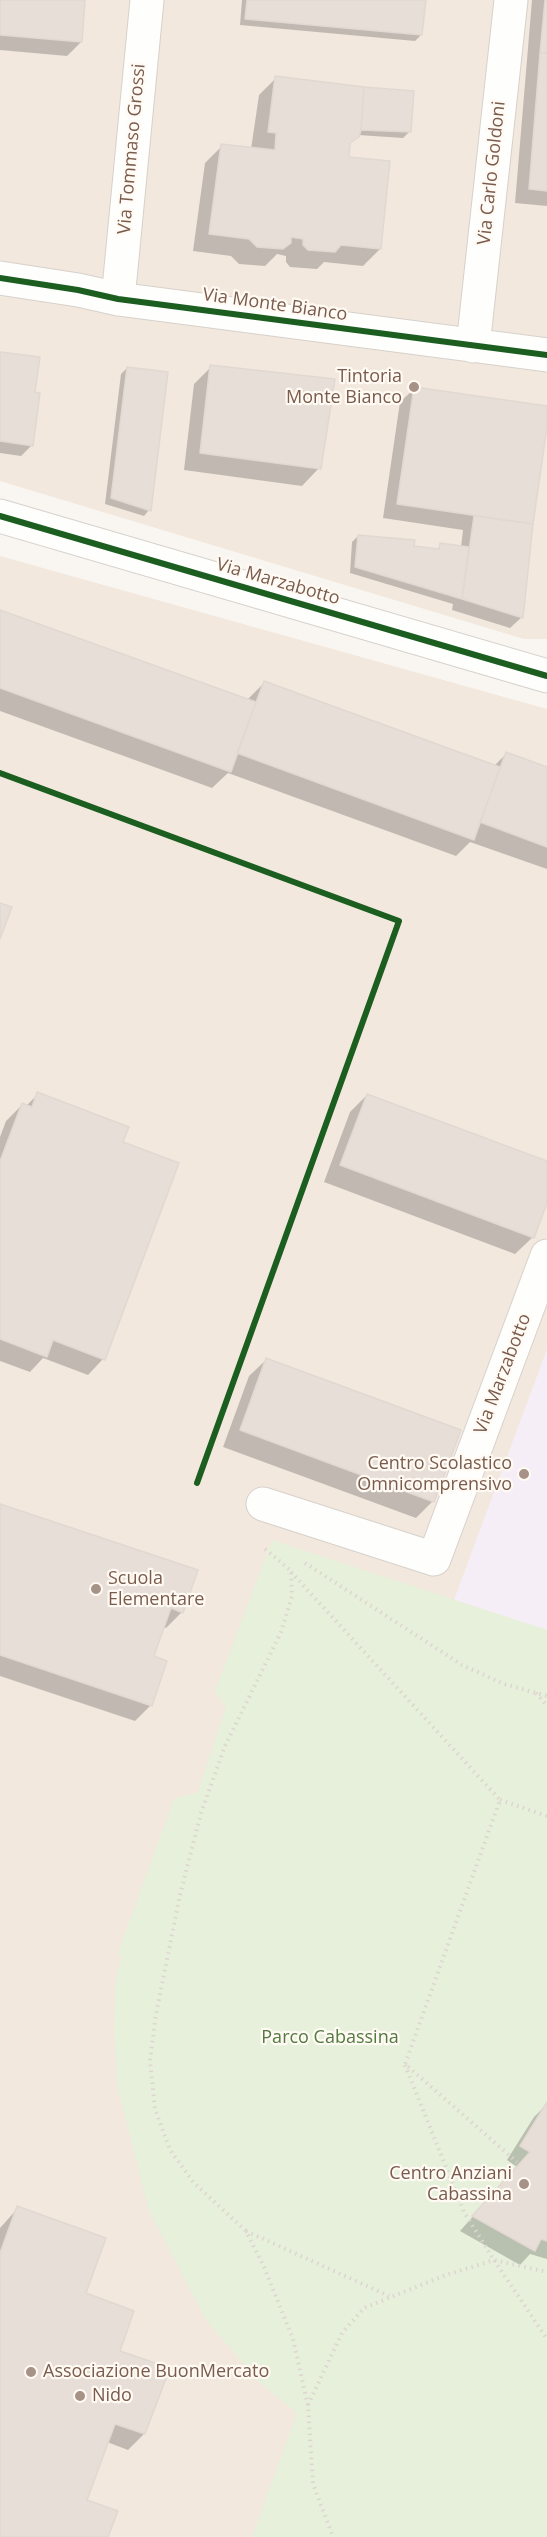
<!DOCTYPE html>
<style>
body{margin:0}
canvas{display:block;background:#f9f5f0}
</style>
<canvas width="547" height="2537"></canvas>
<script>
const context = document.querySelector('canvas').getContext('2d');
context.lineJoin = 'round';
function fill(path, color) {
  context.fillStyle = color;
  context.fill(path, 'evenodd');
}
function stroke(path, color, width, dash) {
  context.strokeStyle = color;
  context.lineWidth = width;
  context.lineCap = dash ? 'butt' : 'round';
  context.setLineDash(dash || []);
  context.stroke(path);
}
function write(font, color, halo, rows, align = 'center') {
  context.font = font + ' "Open Sans",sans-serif';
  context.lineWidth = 4.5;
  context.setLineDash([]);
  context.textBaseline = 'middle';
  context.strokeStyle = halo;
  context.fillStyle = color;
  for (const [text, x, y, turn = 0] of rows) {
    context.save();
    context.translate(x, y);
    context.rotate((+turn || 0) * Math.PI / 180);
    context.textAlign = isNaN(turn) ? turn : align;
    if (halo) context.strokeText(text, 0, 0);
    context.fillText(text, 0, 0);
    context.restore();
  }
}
const residential = new Path2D(`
 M0 0H547V639H524L0 481Z
 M0 556 547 709V2537H0Z`);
const education = new Path2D(`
 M547 1349V1630L454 1600Z`);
const green = new Path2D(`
 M272 1540 547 1630V2537H252L297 2413 260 2383 206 2320 149 2211 117 2085 114 2033 115 1982 122 1955 118 1953 174 1799 198 1792 226 1707 215 1691Z`);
const shadow = new Path2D(`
 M0 0H83L81 42 67 56 0 50Z
 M242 0H424L421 35 415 41 240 25Z
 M532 0H547V206L515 203Z
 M276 78 409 132 403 138 358 135 348 145 347 159 380 249 363 266 324 262 317 269 290 267 286 262V256L277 254 265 266 239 264 231 256 193 251 205 163 222 146 251 149 259 95Z
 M0 354 33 393 32 445 21 456 0 453Z
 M211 367 319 468 302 486 184 470 194 384Z
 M127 368 149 510 144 516 105 504 121 374Z
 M415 388 547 407 531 524 522 617 510 628 452 610 453 604 350 573 352 542 358 536 436 550 441 545 461 547 463 530 383 518 400 402Z
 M0 611 247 700 264 683 494 766 506 754 547 769V869L470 842 456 856 228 773 212 788 0 711Z
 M38 1094 121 1143 103 1359 88 1375 43 1358 30 1372 0 1361V1137L6 1121 22 1105 26 1106Z
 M367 1095 547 1162V1198L533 1237 515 1254 324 1182 350 1112Z
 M267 1359 433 1501 416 1518 223 1447 249 1376Z
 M0 1506 182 1612 166 1628 163 1627 152 1657 151 1705 135 1721 0 1676Z
 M547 2104V2259L530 2254 520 2265 460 2231 517 2167 507 2160 534 2117Z
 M18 2208 84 2294 144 2434 128 2450 107 2442 85 2501 107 2537H0V2228Z`);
const building = new Path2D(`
 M0 0H85L82 42 0 35Z
 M247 0H426L422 35 245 19Z
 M545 0H547V53H540Z
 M540 53H547V191L529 189Z
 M275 76 364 87 361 130 359 137 350 143 349 157 390 161 381 249 341 245 335 252 308 250 303 245V239L291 237V243L283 249 257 247 249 239 209 234 221 144 275 150 276 133 268 132Z
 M364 87 414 91 411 132 361 130Z
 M0 352 40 357 35 392 40 393 33 446 0 441Z
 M210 365 335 379 321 469 200 453Z
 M127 367 168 372 151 511 111 498Z
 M414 387 547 406V427L533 524 397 504Z
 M474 516 533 524 523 618 462 599Z
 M358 535 415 540 414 546 439 549 440 543 469 547 462 599 355 567Z
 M0 610 256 702 231 772 0 688Z
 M264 681 500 767 474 840 237 753Z
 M506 752 547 767V847L480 822Z
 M0 903 12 907 0 939Z
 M37 1092 129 1127 123 1142 179 1163 105 1360 53 1340 47 1357 0 1339V1161L22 1103 32 1107Z
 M367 1094 547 1161V1203L534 1238 340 1165Z
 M266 1358 461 1430 434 1502 240 1430Z
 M0 1504 198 1570 183 1613 171 1608 154 1656 167 1661 152 1706 0 1655Z
 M547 2102V2241L541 2239 535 2251 472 2216 530 2152 520 2146Z
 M17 2206 106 2238 86 2293 134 2311 120 2351 170 2368 145 2434 115 2424 87 2500 118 2511 108 2537H0V2253Z`);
const path = new Path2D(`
 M265 1549 291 1571 292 1596 281 1632 225 1746 201 1813 180 1895 156 2014 150 2061 155 2109 170 2150 194 2183 246 2231 264 2267 293 2339 308 2406 313 2484 333 2537
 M305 1563 462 1665 504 1684 547 1696
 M291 1572 500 1800 405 2064 517 2162
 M536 1693 547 1706
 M500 1800 547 1816
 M405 2065 464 2212 494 2260 547 2272
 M246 2231 389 2296
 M308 2405 342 2333 364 2308 446 2275 494 2260 547 2339`);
const minor = new Path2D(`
 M0 278 78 290 118 299 547 355
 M118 299 147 0
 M473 346 511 0
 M0 516 547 676
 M263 1504 434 1559 547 1256`);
const cycleway = new Path2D(`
 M0 278 78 290 118 299 547 355
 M0 516 547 676
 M0 773 399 921 197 1483`);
const markers = [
 [414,387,6,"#a69286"],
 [524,1474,6,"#a69286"],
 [96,1589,6,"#a69286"],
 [524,2184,6,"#a69286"],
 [31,2372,6,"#a69286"],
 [80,2396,6,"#a69286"]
];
const streetNames = [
 ["Via Tommaso Grossi",132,149,-85],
 ["Via Carlo Goldoni",492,173,-84],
 ["Via Monte Bianco",275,305,8],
 ["Via Marzabotto",278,582,16],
 ["Via Marzabotto",503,1374,-69]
];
const poiNames = [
 ["Tintoria",402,377],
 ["Monte Bianco",402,398],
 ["Centro Scolastico",512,1464],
 ["Omnicomprensivo",512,1485],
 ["Scuola",108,1579,"left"],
 ["Elementare",108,1600,"left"],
 ["Centro Anziani",512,2174],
 ["Cabassina",512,2195],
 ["Associazione BuonMercato",43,2372,"left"],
 ["Nido",92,2396,"left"]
];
const parkNames = [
 ["Parco Cabassina",330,2038]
];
fill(residential, '#f2e8de');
fill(education, '#f6eef6');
fill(green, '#e7f0db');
fill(shadow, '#0003');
fill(building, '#e6ded7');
stroke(building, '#e2d8d2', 1.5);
stroke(minor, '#d7d1cb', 35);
stroke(path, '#dcd5d0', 4, [1.5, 4.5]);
stroke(minor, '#fefefd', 33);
stroke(cycleway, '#1b5e20', 6);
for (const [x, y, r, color] of markers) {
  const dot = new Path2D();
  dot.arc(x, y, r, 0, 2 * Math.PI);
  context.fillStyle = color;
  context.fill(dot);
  stroke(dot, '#fffaf3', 2);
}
write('18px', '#7a5c4d', '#fffaf3', streetNames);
write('18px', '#7a5c4d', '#fffaf3', poiNames, 'right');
write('18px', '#537a41', '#fffaf3', parkNames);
</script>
